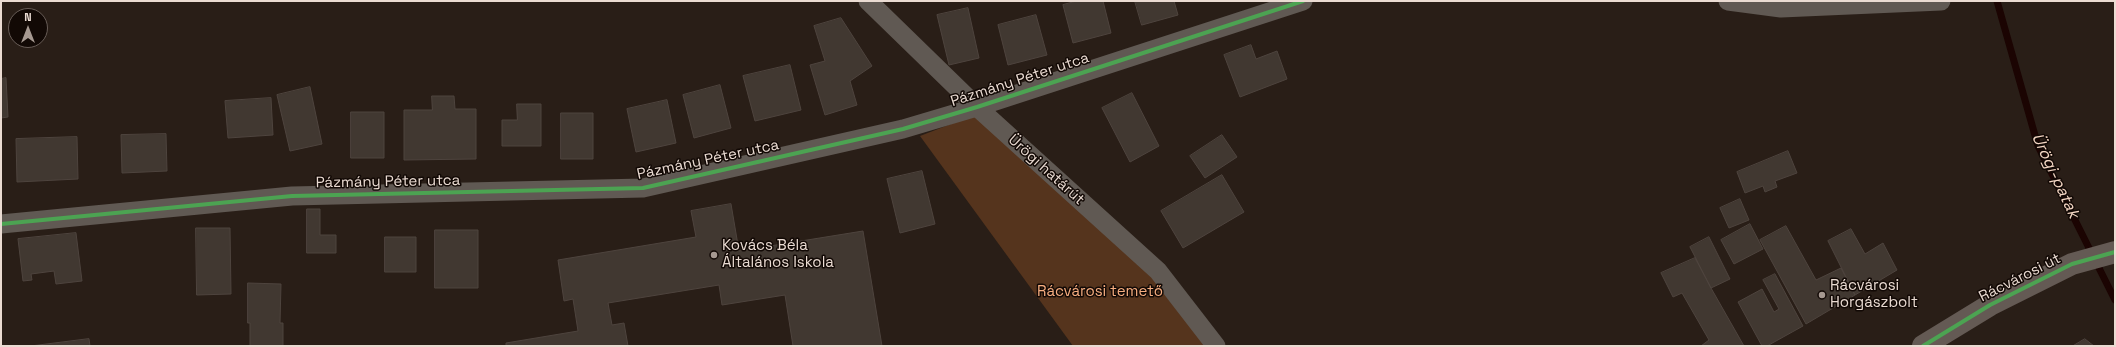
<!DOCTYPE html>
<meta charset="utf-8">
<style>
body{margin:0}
#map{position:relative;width:2116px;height:347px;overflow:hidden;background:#291e17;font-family:"Space Grotesk",sans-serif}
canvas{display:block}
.frame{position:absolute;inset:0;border:2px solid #eadbd2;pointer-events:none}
.north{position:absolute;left:8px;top:8px;width:40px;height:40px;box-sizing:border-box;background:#120905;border:1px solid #685d57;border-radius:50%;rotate:0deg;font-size:11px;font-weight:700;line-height:16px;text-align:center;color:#eadbd2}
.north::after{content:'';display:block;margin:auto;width:14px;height:18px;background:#a69991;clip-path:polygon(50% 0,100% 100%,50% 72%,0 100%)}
</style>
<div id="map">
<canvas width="2116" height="347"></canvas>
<div class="frame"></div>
<div class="north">N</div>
</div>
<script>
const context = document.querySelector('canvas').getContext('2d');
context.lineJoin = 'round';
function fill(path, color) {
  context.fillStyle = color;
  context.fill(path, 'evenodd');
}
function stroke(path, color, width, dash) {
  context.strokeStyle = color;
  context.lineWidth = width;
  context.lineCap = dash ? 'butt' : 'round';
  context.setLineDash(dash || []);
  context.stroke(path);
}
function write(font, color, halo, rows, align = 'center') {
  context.font = font + ' "Space Grotesk",sans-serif';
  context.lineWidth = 3;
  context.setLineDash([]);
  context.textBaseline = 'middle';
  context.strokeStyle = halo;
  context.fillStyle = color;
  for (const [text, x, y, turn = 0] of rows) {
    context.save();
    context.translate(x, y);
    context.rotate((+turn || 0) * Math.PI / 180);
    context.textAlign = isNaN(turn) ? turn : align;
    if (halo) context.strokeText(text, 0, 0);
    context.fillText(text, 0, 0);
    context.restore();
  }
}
const green = new Path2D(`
 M982 112 1158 271 1211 346H1073L920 136Z`);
const stream = new Path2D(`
 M1997 1 2038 146 2115 300`);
const building = new Path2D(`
 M1077 1H1103L1111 33 1073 43 1063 5Z
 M1135 1H1174L1178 15 1142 25Z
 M968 8 979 58 949 65 937 15Z
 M1036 15 1047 55 1008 65 998 25Z
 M841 18 872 66 850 81 857 105 825 115 810 65 825 61 814 26Z
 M1251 45 1256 59 1277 51 1287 79 1240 97 1224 55Z
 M790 65 801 110 755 121 743 76Z
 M6 78 8 117 1 118V79Z
 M720 85 731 128 694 138 683 95Z
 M310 87 322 144 290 151 277 95Z
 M1132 93 1159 146 1130 162 1102 108Z
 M432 96H454L455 109H476V159L404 160V110H432Z
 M271 98 273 135 228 138 225 101Z
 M667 100 676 143 636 152 627 109Z
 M517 104H541V146H502V120H517Z
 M351 112H384V158H351Z
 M561 113H593V159H561Z
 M166 134 167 171 122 173 121 135Z
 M1222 135 1237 157 1205 178 1190 156Z
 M77 137 78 179 17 182 16 139Z
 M1788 151 1797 173 1775 181 1777 187 1765 192 1763 186 1745 193 1737 172Z
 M922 171 935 224 900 233 887 179Z
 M1222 175 1244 212 1183 248 1161 211Z
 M1740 199 1749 220 1729 228 1720 208Z
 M731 204 739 251 863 231 882 346H793L785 295 722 305 719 285 608 303 612 325 624 323 628 346H506V343L578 331 573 299 564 301 558 260 696 237 691 211Z
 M307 209H320V235H336V253H307Z
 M1750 224 1763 249 1734 264 1721 240Z
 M1786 226 1816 280 1841 268 1855 295 1806 324 1760 240Z
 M196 228H230L231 294 197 295Z
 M1851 229 1865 254 1883 243 1897 270 1855 295 1828 241Z
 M435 230H478V288H435Z
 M76 233 82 281 56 284 54 271 31 274 32 280 23 281 18 239Z
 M385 237H416V272H385Z
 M1709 237 1730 279 1711 288 1690 247Z
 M1695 258 1711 288 1744 346H1701L1709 340 1682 293 1673 297 1661 273Z
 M1775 274 1803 326 1767 346H1762L1738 302 1762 289 1774 312 1779 309 1763 280Z
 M248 283 281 284 280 323H283V346H250V323H248Z
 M89 339 90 346H31Z
 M2085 339 2094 346H2073Z`);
const street = new Path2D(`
 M868 1 977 107 1158 271 1216 346
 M1728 1 1781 8 1941 1
 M1 224 292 196 643 188 903 129 977 107 1303 1`);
const secondary = new Path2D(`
 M1923 346 1990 305 2072 264 2115 252`);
const cycleway = new Path2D(`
 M1 224 292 196 643 188 903 129 977 107 1303 1
 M1923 346 1990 305 2072 264 2115 252`);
const markers = [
 [714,255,4,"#a69991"],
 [1822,295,4,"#a69991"]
];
const streetNames = [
 ["Pázmány Péter utca",1020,80,-18],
 ["Pázmány Péter utca",708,160,-12],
 ["Ürögi határút",1046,170,42],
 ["Pázmány Péter utca",388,182,-1],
 ["Rácvárosi út",2020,278,-27]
];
const poiNames = [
 ["Kovács Béla",722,246],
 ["Általános Iskola",722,263],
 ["Rácvárosi",1830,286],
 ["Horgászbolt",1830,303]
];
const parkNames = [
 ["Rácvárosi temető",1100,292]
];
const waterNames = [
 ["Ürögi-patak",2055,176,65]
];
fill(green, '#55341d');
stroke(stream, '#1b0402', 7);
fill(building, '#413831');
stroke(building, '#4e443e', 1);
stroke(street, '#605953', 19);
stroke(secondary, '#645a54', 22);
stroke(cycleway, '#4ca352', 4);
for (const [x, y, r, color] of markers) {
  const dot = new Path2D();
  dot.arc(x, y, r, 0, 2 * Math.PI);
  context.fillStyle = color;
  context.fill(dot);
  stroke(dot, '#120905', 1.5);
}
write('15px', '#eadbd2', '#120905', streetNames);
write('15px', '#eadbd2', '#120905', poiNames, 'left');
write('15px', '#f7ae80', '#120905', parkNames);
write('italic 16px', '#f5d7c4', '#120905', waterNames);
</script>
